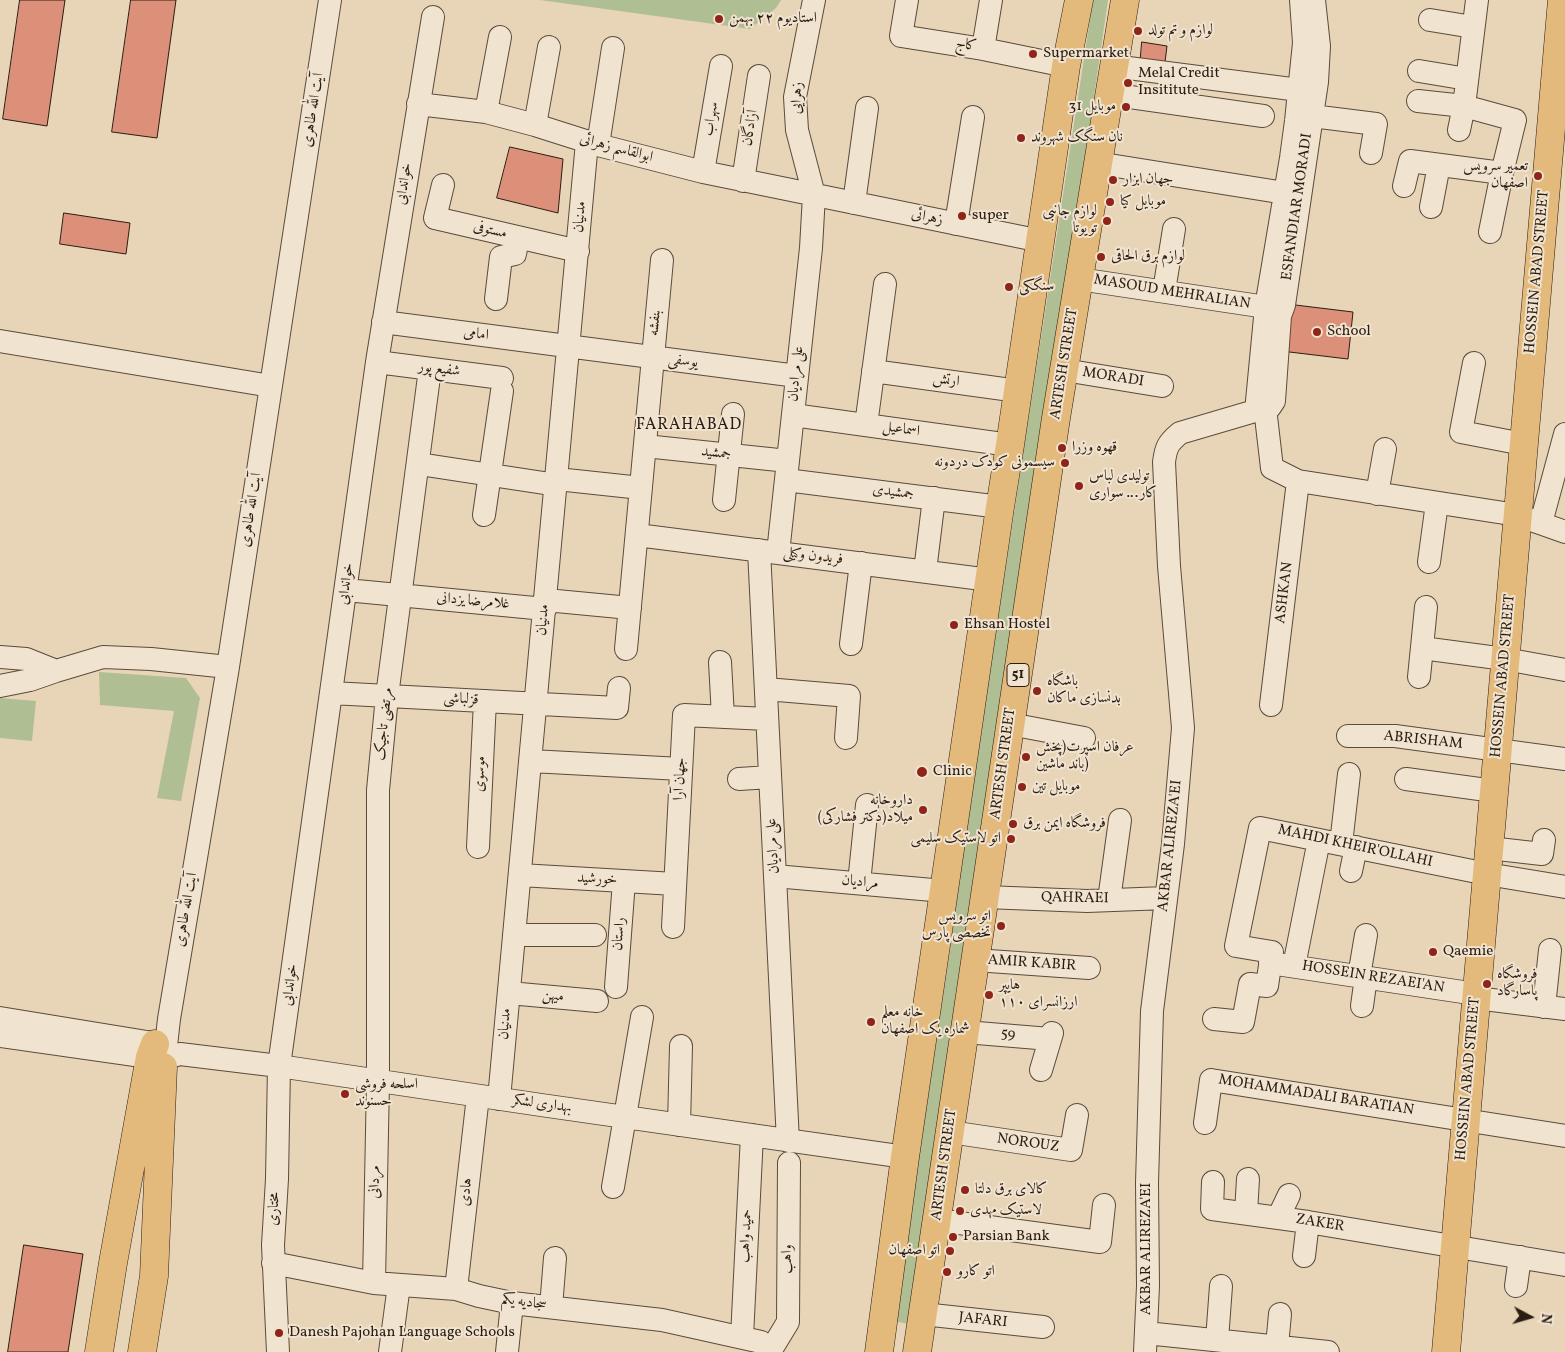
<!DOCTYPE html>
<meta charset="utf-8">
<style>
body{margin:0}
#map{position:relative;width:1565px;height:1352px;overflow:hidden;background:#e8d4b7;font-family:Vollkorn,serif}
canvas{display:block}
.north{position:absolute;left:1505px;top:1292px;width:50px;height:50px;-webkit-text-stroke:4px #f0e3d0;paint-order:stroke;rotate:96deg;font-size:14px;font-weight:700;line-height:20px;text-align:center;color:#2b1d12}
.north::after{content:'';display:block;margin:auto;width:18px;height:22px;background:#2b1d12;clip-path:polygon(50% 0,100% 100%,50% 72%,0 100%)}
</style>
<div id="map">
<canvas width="1565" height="1352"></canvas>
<div class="north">N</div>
</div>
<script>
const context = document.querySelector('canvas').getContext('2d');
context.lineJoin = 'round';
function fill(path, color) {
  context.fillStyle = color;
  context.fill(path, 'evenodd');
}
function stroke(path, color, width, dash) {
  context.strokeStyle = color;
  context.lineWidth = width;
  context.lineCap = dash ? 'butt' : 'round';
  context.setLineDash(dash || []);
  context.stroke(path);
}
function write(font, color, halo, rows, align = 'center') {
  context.font = font + ' Vollkorn,Amiri,serif';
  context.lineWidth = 4;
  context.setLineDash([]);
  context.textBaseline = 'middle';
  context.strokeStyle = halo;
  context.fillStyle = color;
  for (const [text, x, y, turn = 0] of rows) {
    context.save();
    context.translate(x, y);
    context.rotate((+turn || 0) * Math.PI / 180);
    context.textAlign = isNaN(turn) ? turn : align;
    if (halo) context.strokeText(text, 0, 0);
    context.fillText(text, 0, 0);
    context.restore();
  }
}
const green = new Path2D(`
 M540 0H781L776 8 750 29Z
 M1093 0H1108L1042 453 1026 524 960 986 937 1123 909 1324 894 1321 950 951 971 793Z
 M99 672 186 678 200 698 181 801 157 798 174 711 100 705Z
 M0 698 36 701 32 741 0 738Z`);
const building = new Path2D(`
 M20 0H65L47 126 3 119Z
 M131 0H176L157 138 112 132Z
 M1142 42 1167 46 1164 70 1140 67Z
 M510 147 563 159 558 213 497 198Z
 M64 213 130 223 126 254 60 244Z
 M1287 304 1353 312 1348 359 1281 351Z
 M24 1245 83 1254 68 1352H8Z`);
const minor = new Path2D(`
 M907 0 901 36 983 49 1066 66
 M1301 0 1304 43 1296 121 1291 158 1266 307 1257 401 1260 406 1265 408 1270 407 1274 401 1280 316 1284 305 1317 82 1319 46 1314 0
 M1430 20 1473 27
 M983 49 991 0
 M1113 66 1299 90
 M1419 71 1467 79
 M1109 94 1263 116
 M1418 101 1464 106 1515 120 1502 173 1490 232
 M418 104 486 112 535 125 598 145 703 172 1041 241
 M486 112 500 37
 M1312 116 1376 124 1371 153
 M535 125 549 47
 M1459 130 1464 106 1477 0
 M598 145 613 48
 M1097 163 1285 193
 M703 172 721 66
 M743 181 759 76
 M443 185 435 218 578 251
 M1404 186 1410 161 1502 173
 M854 203 867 108
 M1431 207 1439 165
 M956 224 973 117
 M1079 279 1266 307
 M1164 291 1174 229
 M496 299 501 257 515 254 518 237
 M383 322 797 376
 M0 341 271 386
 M377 362 502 378
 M1474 363 1461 432 1523 444
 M1064 370 1162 386
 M873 371 1018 391
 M793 415 1010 445
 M866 425 885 284
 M645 446 788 461
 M419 464 557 485
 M557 479 641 488
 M786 480 1000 507
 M1377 494 1385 449
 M724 500 733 414
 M484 515 502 391
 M1541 523 1565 434
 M637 535 990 580
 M759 550 788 1141
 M778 553 811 248 814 195 797 130 795 97 814 0
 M1429 562 1437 503
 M925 571 934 498
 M346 590 545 609
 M546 600 630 608
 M851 644 861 563
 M1422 648 1505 659 1565 670
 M626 649 662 260
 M0 657 26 659 56 671
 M720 662 723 717
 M1419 677 1426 607
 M0 686 30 680 56 671 103 657 151 659 228 667
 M766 689 849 696 846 738
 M331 693 617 708 619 688
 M1271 705 1298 481
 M1010 724 1084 738
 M1348 736H1395L1565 759
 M531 761 681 769
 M739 779 770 777
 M1406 779 1494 791
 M1341 844 1349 774
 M478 847 485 701
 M1489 848 1542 854 1544 840
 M1351 871 1356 847
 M520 875 675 884
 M775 876 944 891
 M859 883 867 805
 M985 897 1087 901 1166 898
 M1109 900 1120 820
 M673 927 684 715 767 719
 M514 935H595
 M975 960 1089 968
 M1270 963 1476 994
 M1294 966 1319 840
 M1359 976 1366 935
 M616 987 624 881
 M509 993 597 1001
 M1476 998 1565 1009
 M1362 1006 1366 977
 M1544 1007 1550 950
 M0 1018 159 1044
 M1214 1019 1243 1022 1250 984 1267 986 1272 952 1236 946 1260 828 1487 874 1565 887
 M965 1032 1050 1039
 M0 1036 163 1059 180 1054 279 1066 541 1105 905 1157
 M166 1046 169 1019 228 667 330 0
 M1041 1070 1052 1033
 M499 1099 587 142
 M1205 1123 1211 1080 1565 1136
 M679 1125 681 1046
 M950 1132 1071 1150 1077 1115
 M1213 1182 1212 1209 1308 1222 1565 1265
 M613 1187 642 1017
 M1246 1213 1248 1179
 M1278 1218 1289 1195
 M937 1220 1100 1242 1104 1205
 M1304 1256 1308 1222
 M273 1263 374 1283 456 1289 479 1296 512 1303 662 1320 761 1342 771 1352
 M374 1283 378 1081V790L387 696 430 369
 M1516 1286 1520 1257
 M456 1289 478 1096
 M551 1307 555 1258
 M923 1314 1043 1327
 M1146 1333 1328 1352
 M742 1337 752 1135
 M1217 1340 1221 1286
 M1277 1346 1280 1314
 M771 1350 788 1322 789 1163
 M278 1352 273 1245 277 1179 279 1066 377 362 433 17
 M390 1352 399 1285
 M507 1352 512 1303
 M1145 1352 1148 1286 1147 1183 1152 1011 1173 844 1183 728 1169 566 1164 462C1166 447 1168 443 1180 433L1265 408 1272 468 1298 481 1517 515 1565 532`);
const major = new Path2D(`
 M99 1352 113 1263 150 1057 155 1044
 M142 1352 154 1276 163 1067
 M879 1352 905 1157 1000 507 1010 445 1066 66 1079 0
 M917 1352 1056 418 1125 0
 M1446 1352 1562 0`);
const markers = [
 [719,19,5,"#8f2418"],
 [1138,31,5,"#8f2418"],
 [1033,54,5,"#8f2418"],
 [1128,83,5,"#8f2418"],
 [1126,107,5,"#8f2418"],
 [1021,138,5,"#8f2418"],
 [1538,176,5,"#8f2418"],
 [1113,180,5,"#8f2418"],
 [1110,202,5,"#8f2418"],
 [962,216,5,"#8f2418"],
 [1107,221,5,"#8f2418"],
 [1101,257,5,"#8f2418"],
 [1009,287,5,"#8f2418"],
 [1317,332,5,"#8f2418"],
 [1062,448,5,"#8f2418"],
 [1065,463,5,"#8f2418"],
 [1079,486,5,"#8f2418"],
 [954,625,5,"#8f2418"],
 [1037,691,5,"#8f2418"],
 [1026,757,5,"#8f2418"],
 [922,772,6,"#8f2418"],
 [1022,787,5,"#8f2418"],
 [923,810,5,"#8f2418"],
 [1013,824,5,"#8f2418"],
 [1011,839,5,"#8f2418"],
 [1001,926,5,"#8f2418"],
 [1433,952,5,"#8f2418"],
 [1487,984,5,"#8f2418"],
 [989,995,5,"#8f2418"],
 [871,1022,5,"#8f2418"],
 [345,1094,5,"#8f2418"],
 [965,1190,5,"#8f2418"],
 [960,1211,5,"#8f2418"],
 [953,1237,5,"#8f2418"],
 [950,1251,5,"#8f2418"],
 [947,1272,5,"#8f2418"],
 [279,1333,5,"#8f2418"]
];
const shields = [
 [1018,675,22]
];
const shieldNames = [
 ["51",1018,675]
];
const poiNames = [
 ["استادیوم ۲۲ بهمن",729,19],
 ["لوازم و تم تولد",1148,31],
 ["Supermarket",1043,54],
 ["Melal Credit",1138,74],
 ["Insititute",1138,91],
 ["موبایل 31",1116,107,"right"],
 ["نان سنگک شهروند",1031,138],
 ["تعمیر سرویس",1528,167,"right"],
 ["اصفهان",1528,184,"right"],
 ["جهان ابزار",1123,180],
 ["موبایل کیا",1120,202],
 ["لوازم جانبی",1097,212,"right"],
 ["تویوتا",1097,229,"right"],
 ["super",972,216],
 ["لوازم برق الحاقی",1111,257],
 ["سنگکی",1019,287],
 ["School",1327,332],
 ["قهوه وزرا",1072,448],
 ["سیسمونی کودک دردونه",1055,463,"right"],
 ["تولیدی لباس",1089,477],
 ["کار... سواری",1089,494],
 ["Ehsan Hostel",964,625],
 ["باشگاه",1047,682],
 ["بدنسازی ماکان",1047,699],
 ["عرفان اسپرت(پخش",1036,748],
 ["باند ماشین)",1036,765],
 ["Clinic",933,772],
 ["موبایل تین",1032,787],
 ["داروخانه",913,801,"right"],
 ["میلاد(دکتر فشارکی)",913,818,"right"],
 ["فروشگاه ایمن برق",1023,824],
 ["اتو لاستیک سلیمی",1001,839,"right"],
 ["اتو سرویس",991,917,"right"],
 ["تخصصی پارس",991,934,"right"],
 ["Qaemie",1443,952],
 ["فروشگاه",1497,975],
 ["پاسارگاد",1497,992],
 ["هایپر",999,986],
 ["ارزانسرای ۱۱۰",999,1003],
 ["خانه معلم",881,1013],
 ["شماره یک اصفهان",881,1030],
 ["اسلحه فروشی",355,1085],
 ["حسنوند",355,1102],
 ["کالای برق دلتا",975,1190],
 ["لاستیک مهدی",970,1211],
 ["Parsian Bank",963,1237],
 ["اتو اصفهان",940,1251,"right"],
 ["اتو کارو",957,1272],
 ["Danesh Pajohan Language Schools",289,1333]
];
const streetNames = [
 ["کاج",966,46,9],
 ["زهرایی",798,98,-87],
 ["آیت الله طاهری",314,110,-81],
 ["سهراب",712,119,-81],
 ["آزادگان",751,128,-81],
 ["ابوالقاسم زهرائی",616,149,15],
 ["خواندابی",405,184,-81],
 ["ESFANDIAR MORADI",1298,207,-82],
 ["مدنیان",581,217,-85],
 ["زهرائی",927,218,12],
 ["مستوفی",490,231,13],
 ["HOSSEIN ABAD STREET",1538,272,-85],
 ["MASOUD MEHRALIAN",1172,293,9],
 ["بنفشه",656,323,-85],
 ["امامی",476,335,7],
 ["یوسفی",683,362,7],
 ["ARTESH STREET",1065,364,-81],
 ["شفیع پور",439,370,7],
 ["علی مرادیان",797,374,-84],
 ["MORADI",1113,378,9],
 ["ارتش",946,381,8],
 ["اسماعیل",901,430,8],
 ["جمشید",716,454,6],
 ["جمشیدی",893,493,7],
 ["آیت الله طاهری",252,510,-81],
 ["فریدون وکیلی",813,557,7],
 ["خواندابی",347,584,-82],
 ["ASHKAN",1285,593,-83],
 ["غلامرضا یزدانی",473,602,5],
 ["مدنیان",544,620,-85],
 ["HOSSEIN ABAD STREET",1504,676,-85],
 ["قزلباشی",461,700,3],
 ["مرتضی تاجیک",385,724,-84],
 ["ABRISHAM",1423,741,6],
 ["ARTESH STREET",1004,764,-82],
 ["موسوی",481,774,-87],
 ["جهان آرا",681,779,-87],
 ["علی مرادیان",774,846,-93],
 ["AKBAR ALIREZA'EI",1171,846,-84],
 ["MAHDI KHEIR'OLLAHI",1355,847,12],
 ["خورشید",597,880,3],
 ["مرادیان",860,883,5],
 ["QAHRAEI",1075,899,1],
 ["آیت الله طاهری",187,910,-80],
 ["راستان",620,934,-85],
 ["AMIR KABIR",1032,964,4],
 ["HOSSEIN REZAEI'AN",1373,978,9],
 ["خواندابی",291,985,-82],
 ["میهن",553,997,5],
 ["مدنیان",506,1024,-85],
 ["59",1008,1035,5],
 ["HOSSEIN ABAD STREET",1469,1079,-85],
 ["MOHAMMADALI BARATIAN",1316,1096,9],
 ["بهداری لشکر",542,1105,8],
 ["NOROUZ",1028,1144,8],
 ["ARTESH STREET",945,1165,-82],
 ["مردانی",376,1182,-89],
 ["هادی",467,1192,-84],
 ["مختاری",275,1209,-87],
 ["ZAKER",1320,1224,9],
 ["حمید واهب",747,1236,-87],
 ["AKBAR ALIREZA'EI",1147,1249,-90],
 ["واهب",788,1259,-90],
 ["سجادیه یکم",524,1303,8],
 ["JAFARI",983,1321,6]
];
const neighbourhoodNames = [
 ["FARAHABAD",689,426]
];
fill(green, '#b0be93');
fill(building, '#dc9079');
stroke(building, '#2b1d12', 1);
stroke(minor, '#5a4b3b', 24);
stroke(major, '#2b1d12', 29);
stroke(minor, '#f0e3d0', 22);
stroke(major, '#e4ba7c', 28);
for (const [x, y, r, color] of markers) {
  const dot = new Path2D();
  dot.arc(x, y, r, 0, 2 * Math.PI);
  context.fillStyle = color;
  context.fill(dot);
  stroke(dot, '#f0e3d0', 2);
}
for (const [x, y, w] of shields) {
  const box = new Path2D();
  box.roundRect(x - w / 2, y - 11.5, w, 23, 4);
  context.fillStyle = '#f0e3d0';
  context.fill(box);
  stroke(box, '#2b1d12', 1);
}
write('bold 14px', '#2b1d12', null, shieldNames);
write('15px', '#2b1d12', '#f0e3d0', poiNames, 'left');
write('15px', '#2b1d12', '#f0e3d0', streetNames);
context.letterSpacing = '1px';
write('16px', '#2b1d12', '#f0e3d0', neighbourhoodNames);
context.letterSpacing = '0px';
</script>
